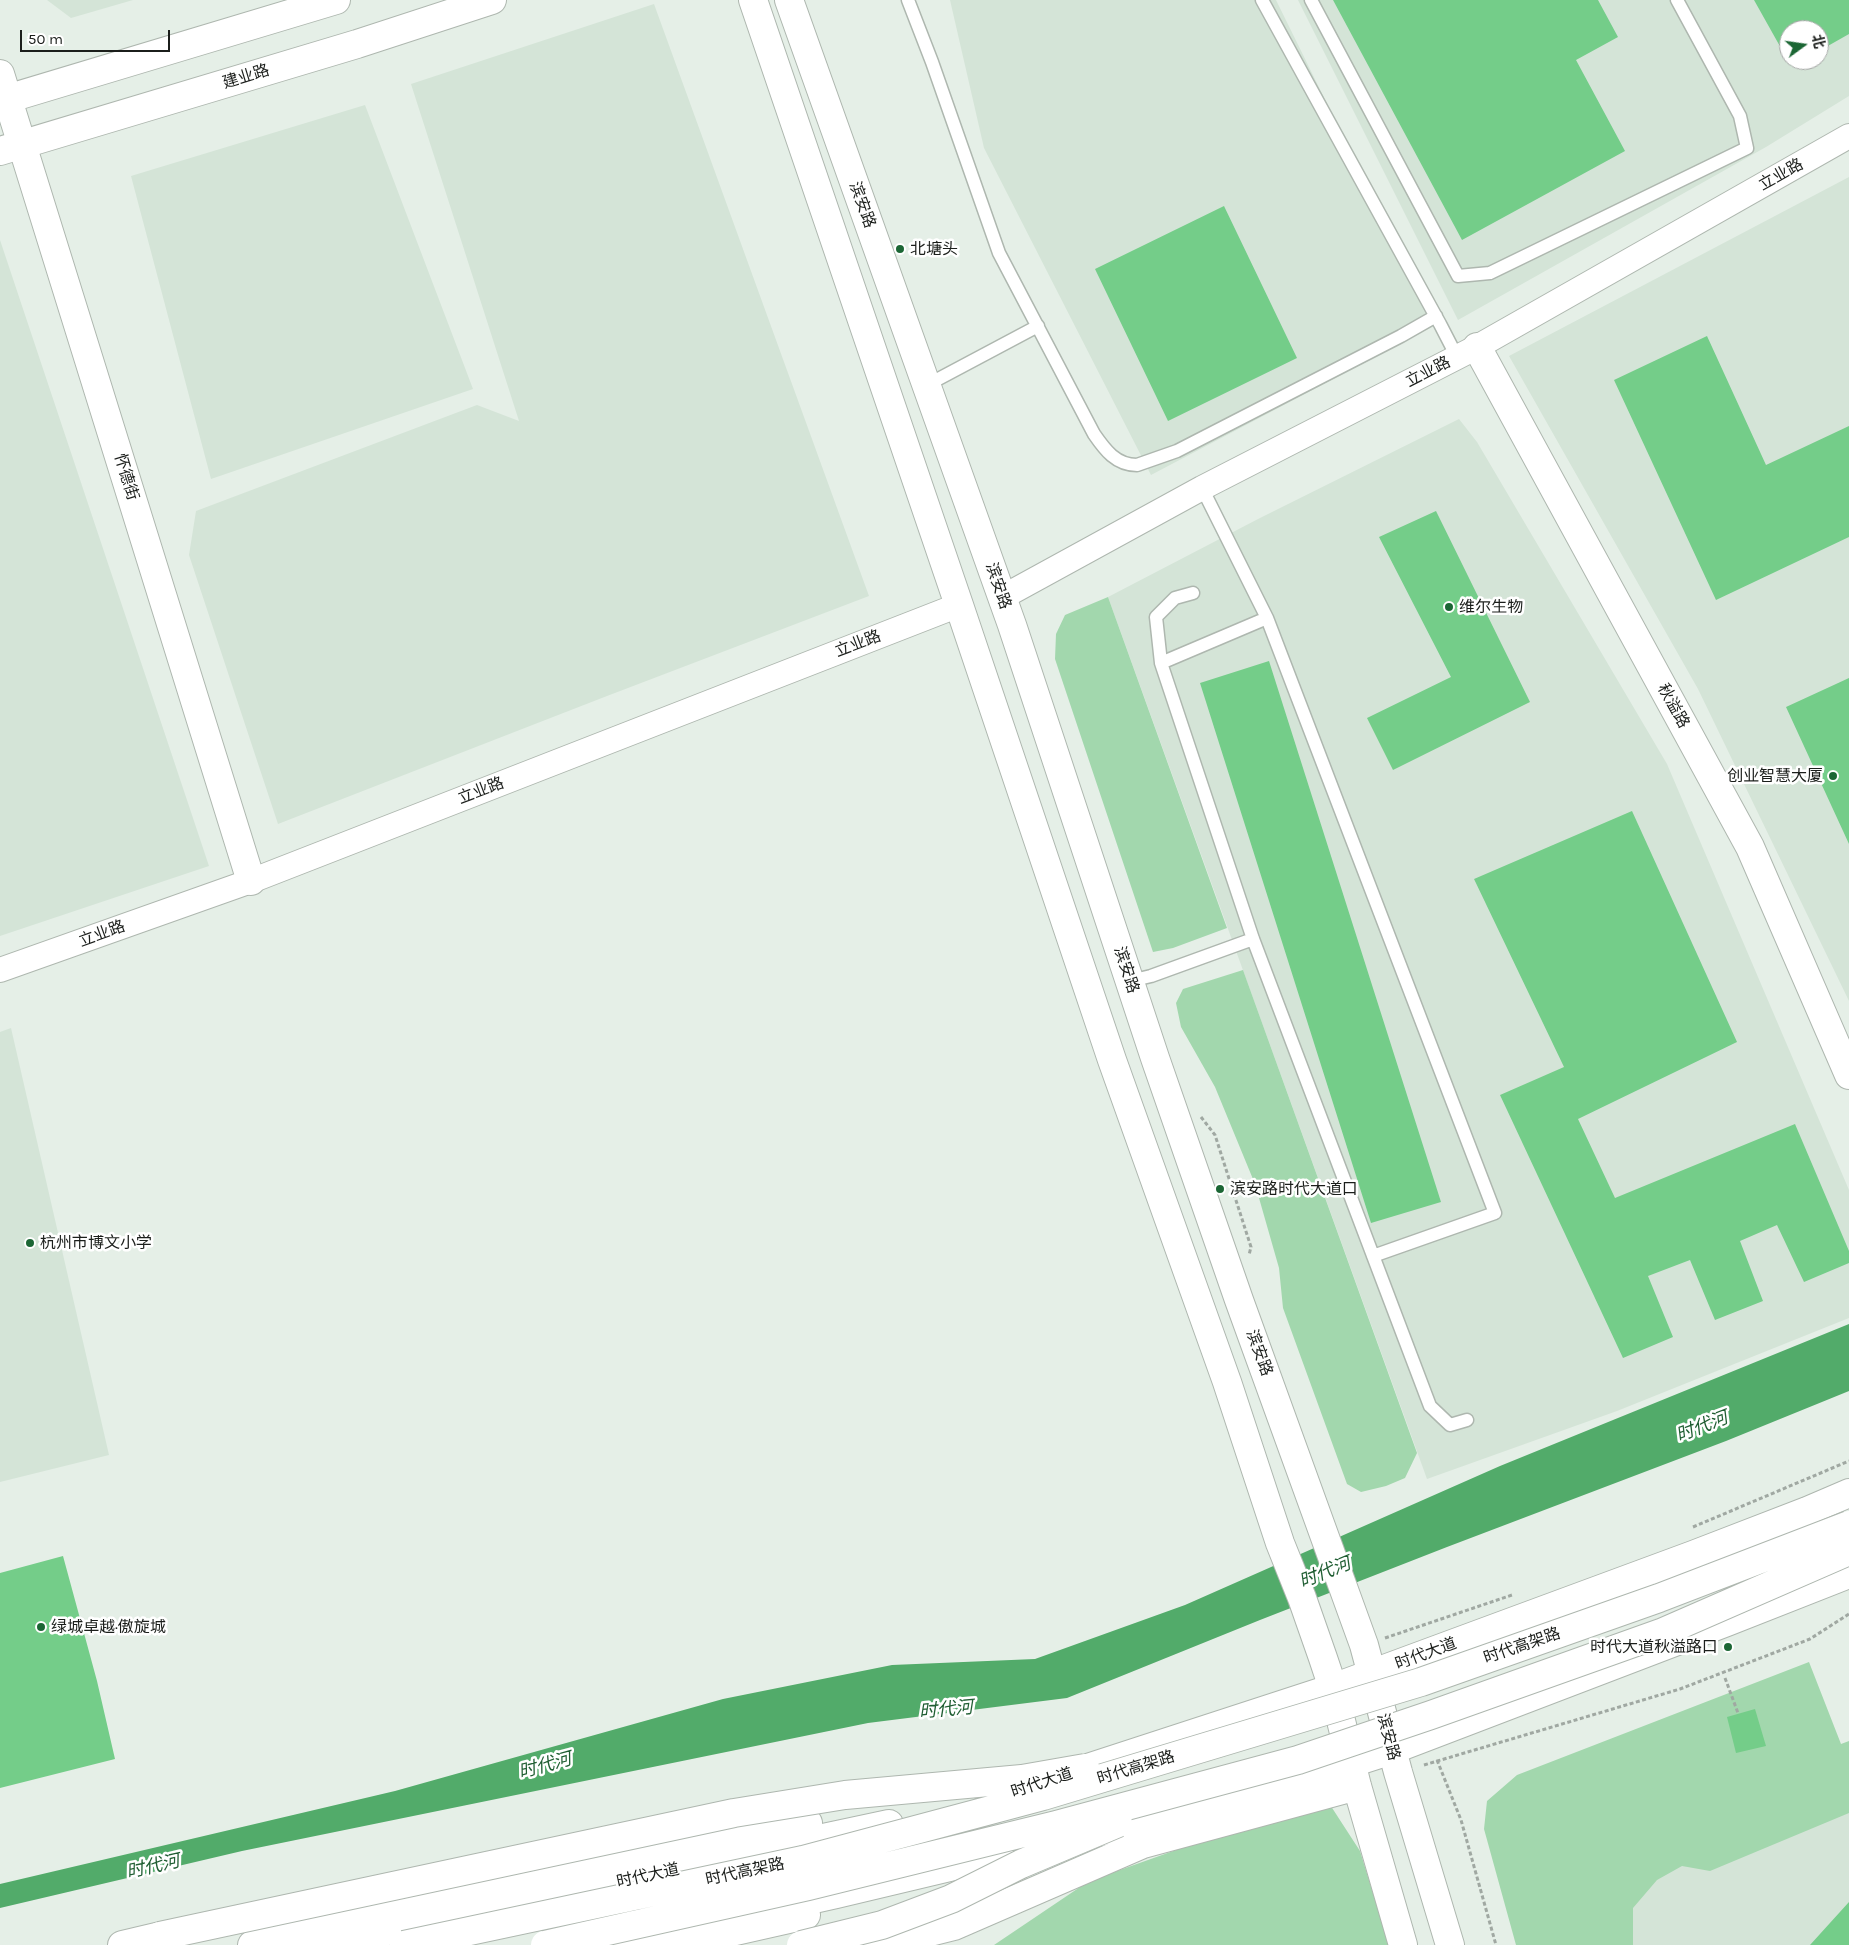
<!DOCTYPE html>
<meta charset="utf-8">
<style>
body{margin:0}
#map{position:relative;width:1849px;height:1945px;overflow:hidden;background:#e5efe7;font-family:Karla,"Noto Sans SC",sans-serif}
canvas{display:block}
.north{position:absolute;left:1779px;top:20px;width:50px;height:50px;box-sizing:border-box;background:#fff;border:1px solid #a4a5a4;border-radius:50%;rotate:76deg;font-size:14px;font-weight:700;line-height:20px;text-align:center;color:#1b1e1b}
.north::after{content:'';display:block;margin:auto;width:18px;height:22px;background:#1b6634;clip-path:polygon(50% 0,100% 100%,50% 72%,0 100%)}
.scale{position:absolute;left:20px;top:30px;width:150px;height:22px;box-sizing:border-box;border:2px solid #1b1e1b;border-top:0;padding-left:6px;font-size:15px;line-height:18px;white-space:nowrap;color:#1b1e1b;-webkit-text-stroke:4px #fff;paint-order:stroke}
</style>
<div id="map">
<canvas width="1849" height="1945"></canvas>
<div class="north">北</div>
<div class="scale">50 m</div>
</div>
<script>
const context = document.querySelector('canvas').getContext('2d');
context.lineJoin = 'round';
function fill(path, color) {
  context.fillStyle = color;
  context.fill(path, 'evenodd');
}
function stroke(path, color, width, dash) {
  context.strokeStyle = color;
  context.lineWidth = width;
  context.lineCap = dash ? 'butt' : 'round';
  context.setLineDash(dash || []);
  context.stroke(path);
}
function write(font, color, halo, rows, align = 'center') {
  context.font = font + ' Karla,"Noto Sans SC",sans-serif';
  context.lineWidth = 5;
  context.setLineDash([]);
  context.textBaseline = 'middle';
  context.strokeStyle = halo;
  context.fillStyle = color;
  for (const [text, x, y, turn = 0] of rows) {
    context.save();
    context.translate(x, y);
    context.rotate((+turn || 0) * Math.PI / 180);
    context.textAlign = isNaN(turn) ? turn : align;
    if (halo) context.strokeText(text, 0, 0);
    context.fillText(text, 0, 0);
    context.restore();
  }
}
const built = new Path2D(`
 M47 0H133L71 18Z
 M950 0H1276L1436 325 1151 475 984 148Z
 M1298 0H1849V96L1766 147 1458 320ZM1789 30H1819V60H1789Z
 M654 4 869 596 607 696 278 824 189 555 196 511 477 405 519 421 411 84Z
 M365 105 473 389 211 479 131 176Z
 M1849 177V1001L1698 689 1509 356Z
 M0 240 209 866 0 936Z
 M1459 419 1477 442 1667 764 1849 1190V1318L1617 1411 1427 1479 1108 597 1260 518Z
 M11 1028 109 1455 0 1482V1032Z
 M1849 1772V1945H1575L1555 1877Z`);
const green = new Path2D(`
 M1108 597 1227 928 1173 948 1153 952 1055 659 1056 634 1065 615Z
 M1243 970 1417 1453 1405 1478 1386 1486 1361 1492 1347 1484 1283 1308 1279 1268 1255 1184 1215 1087 1181 1027 1176 1003 1183 989Z
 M1809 1662 1841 1744 1849 1741V1813L1710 1871 1682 1866 1657 1880 1633 1908V1945H1516L1484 1829 1487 1801 1517 1775Z
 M1325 1797 1360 1851 1389 1945H994L1089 1881Z`);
const water = new Path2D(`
 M1849 1324V1391L1726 1441 1447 1547 1260 1620 1067 1698 868 1723 242 1851 0 1908V1884L395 1791 723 1699 892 1665 1035 1659 1185 1605 1500 1466Z`);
const building = new Path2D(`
 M1333 0H1598L1618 37 1576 60 1625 151 1462 240Z
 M1754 0H1849V34L1819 51V30H1789V60H1802L1791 66Z
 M1224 206 1297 358 1168 421 1095 269Z
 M1707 336 1766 465 1849 426V537L1716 600 1614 380Z
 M1436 511 1530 702 1393 770 1367 718 1451 677 1379 537Z
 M1269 661 1441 1202 1371 1223 1200 683Z
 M1849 678V844L1786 707Z
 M1632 811 1737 1042 1578 1119 1615 1198 1795 1124 1849 1251V1263L1804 1282 1777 1225 1740 1241 1763 1301 1715 1320 1690 1260 1648 1276 1673 1337 1623 1358 1500 1095 1564 1067 1474 879Z
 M63 1556 97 1681 115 1759 0 1788V1573Z
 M1755 1709 1766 1746 1736 1753 1727 1717Z
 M1849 1902V1945H1810Z`);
const path = new Path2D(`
 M1201 1117 1215 1135 1251 1247 1249 1255
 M1693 1527 1849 1461
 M1385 1638 1512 1595
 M1725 1678 1738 1713
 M1437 1760 1461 1820 1496 1945
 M1424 1765 1680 1689 1810 1639 1849 1614`);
const service = new Path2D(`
 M908 0 932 62 999 253 1094 434C1105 450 1116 465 1137 465L1177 451 1401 336 1436 316
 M1262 0 1440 324 1457 357
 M1311 0 1458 276 1490 273 1747 148 1740 116 1677 0
 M927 385 1038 326
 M1202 488 1267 618 1495 1213 1373 1256
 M1193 593 1175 598 1156 617 1161 663 1253 939 1430 1406 1450 1425 1467 1420
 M1161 663 1267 618
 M1130 981 1151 976 1253 939`);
const minor = new Path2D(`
 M1001 598 1202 488 1477 347 1849 136
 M0 970 251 881 959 605`);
const tertiary = new Path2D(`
 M0 74 251 881
 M1477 347 1750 847 1849 1075`);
const secondary = new Path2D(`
 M753 0 959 605 1112 1060 1227 1382 1280 1543 1302 1598 1323 1658 1333 1688 1357 1786 1403 1945
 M789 0 1012 625 1155 1058 1239 1300 1364 1645 1398 1772 1450 1945
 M0 101 336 0
 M0 151 357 44 492 0
 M877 1945 954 1926 1143 1844 1357 1786`);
const primary = new Path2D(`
 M1063 1776 1333 1688 1693 1555 1807 1511 1849 1493
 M1096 1833C1195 1809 1295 1782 1392 1750L1727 1622 1849 1574
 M122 1945 160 1936
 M322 1945 889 1824
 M609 1945 836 1894 1051 1843`);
const trunk = new Path2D(`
 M252 1945 808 1823
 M674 1945 806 1915`);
const trunkBridge = new Path2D(`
 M160 1936 734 1813 845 1795 1022 1779 1085 1768
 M404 1945 803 1860 1043 1796 1421 1682 1659 1598 1849 1525
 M545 1945 808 1886 1056 1825 1298 1760 1431 1715 1661 1633 1849 1551
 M801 1945 882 1925 951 1899 1021 1864 1118 1823`);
const markers = [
 [900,249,5,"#1b6634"],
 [1449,607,5,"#1b6634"],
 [1833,776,5,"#1b6634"],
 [1220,1189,5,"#1b6634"],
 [30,1243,5,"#1b6634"],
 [41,1627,5,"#1b6634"],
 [1728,1647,5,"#1b6634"]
];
const streetNames = [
 ["建业路",246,77,-17],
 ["立业路",1781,175,-29],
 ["滨安路",862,205,70],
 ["立业路",1428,372,-27],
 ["怀德街",126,477,73],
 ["滨安路",998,586,71],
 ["立业路",858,644,-21],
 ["秋溢路",1673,706,61],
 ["立业路",481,791,-21],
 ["立业路",102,934,-20],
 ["滨安路",1126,970,72],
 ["滨安路",1259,1353,70],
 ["时代高架路",1522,1646,-19],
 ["时代大道",1426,1654,-20],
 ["滨安路",1388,1737,75],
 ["时代高架路",1136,1768,-17],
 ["时代大道",1042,1783,-18],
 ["时代高架路",745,1872,-12],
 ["时代大道",648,1876,-12]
];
const poiNames = [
 ["北塘头",910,249],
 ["维尔生物",1459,607],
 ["创业智慧大厦",1823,776,"right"],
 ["滨安路时代大道口",1230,1189],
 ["杭州市博文小学",40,1243],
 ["绿城卓越·傲旋城",51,1627],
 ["时代大道秋溢路口",1718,1647,"right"]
];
const waterNames = [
 ["时代河",1702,1427,-21],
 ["时代河",1325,1573,-22],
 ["时代河",946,1710,-5],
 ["时代河",545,1766,-15],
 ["时代河",153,1867,-13]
];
fill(built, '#d4e4d7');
fill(green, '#a2d7ad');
fill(water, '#52ab6a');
fill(building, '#74cd89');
stroke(service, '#aeb7af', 15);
stroke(minor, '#aeb7af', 26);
stroke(tertiary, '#aeb7af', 30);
stroke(secondary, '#aeb7af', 30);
stroke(primary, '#aeb7af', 30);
stroke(trunk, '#aeb7af', 30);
stroke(path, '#a0a8a2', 3, [4, 2.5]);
stroke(service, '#fff', 12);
stroke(minor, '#fff', 24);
stroke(tertiary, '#fff', 28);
stroke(secondary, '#fff', 28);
stroke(primary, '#fff', 28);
stroke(trunk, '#fff', 28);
stroke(trunkBridge, '#aeb7af', 30, []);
stroke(trunkBridge, '#fff', 28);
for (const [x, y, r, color] of markers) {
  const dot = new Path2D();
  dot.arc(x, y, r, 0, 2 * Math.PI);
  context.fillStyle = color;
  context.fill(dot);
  stroke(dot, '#fff', 2);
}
write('16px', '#1b1e1b', '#fff', streetNames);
write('16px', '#1b1e1b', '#fff', poiNames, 'left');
write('italic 18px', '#205e33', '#fff', waterNames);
</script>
